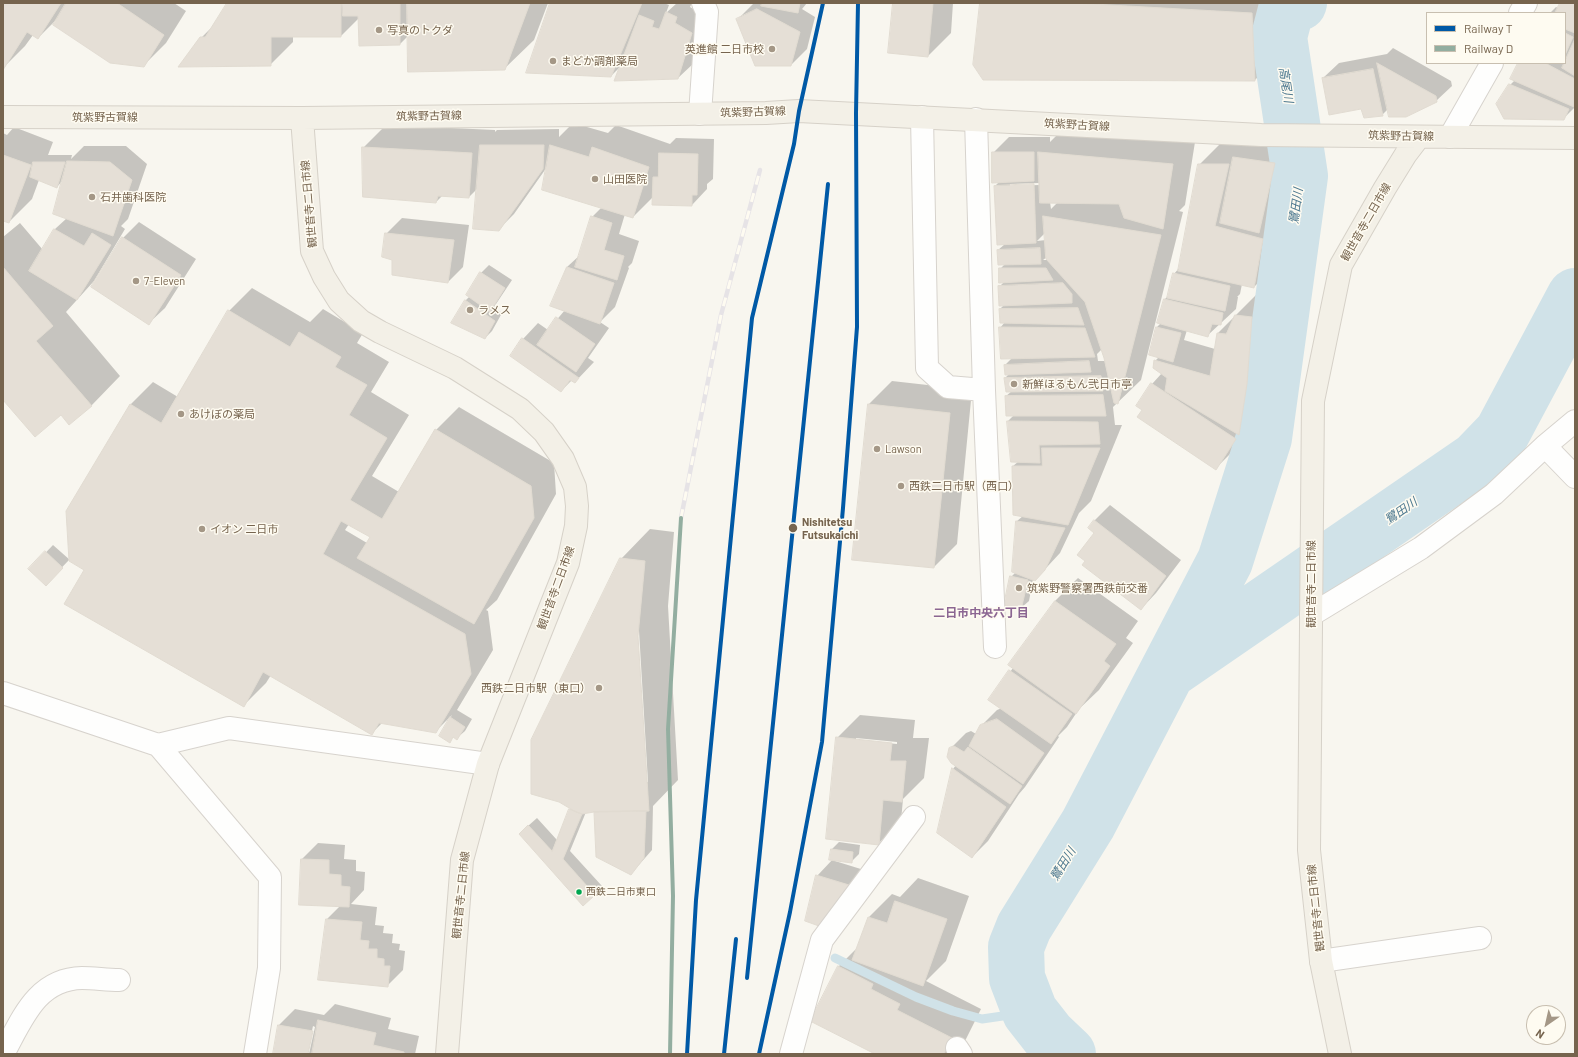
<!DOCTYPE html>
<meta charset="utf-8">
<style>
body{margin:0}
#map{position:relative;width:1578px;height:1057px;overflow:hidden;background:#f8f6ef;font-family:Barlow,sans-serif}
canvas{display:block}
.frame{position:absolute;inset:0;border:4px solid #76644e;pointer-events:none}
.legend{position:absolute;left:1426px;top:12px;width:140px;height:52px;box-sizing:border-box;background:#fefbf1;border:1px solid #c8bfb0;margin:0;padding:5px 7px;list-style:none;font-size:12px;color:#76644e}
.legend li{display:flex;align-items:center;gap:8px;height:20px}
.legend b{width:20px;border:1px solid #c8bfb0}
.north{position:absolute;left:1526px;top:1005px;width:40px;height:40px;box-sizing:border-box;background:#fefbf1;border:1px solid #c8bfb0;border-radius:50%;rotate:214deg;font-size:11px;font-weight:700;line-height:16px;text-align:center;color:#76644e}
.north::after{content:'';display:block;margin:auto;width:14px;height:18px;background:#a49786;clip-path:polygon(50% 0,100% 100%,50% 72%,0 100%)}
</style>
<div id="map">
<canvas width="1578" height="1057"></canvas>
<div class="frame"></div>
<ul class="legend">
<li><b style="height:5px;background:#0059a6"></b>Railway T</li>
<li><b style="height:5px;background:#93aea0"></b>Railway D</li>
</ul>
<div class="north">N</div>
</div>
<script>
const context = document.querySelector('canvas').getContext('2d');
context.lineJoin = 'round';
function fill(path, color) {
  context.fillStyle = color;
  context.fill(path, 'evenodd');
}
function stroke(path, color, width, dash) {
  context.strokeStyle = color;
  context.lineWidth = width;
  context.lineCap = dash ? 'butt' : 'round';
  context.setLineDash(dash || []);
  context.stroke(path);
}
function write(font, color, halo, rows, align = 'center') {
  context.font = font + ' Barlow,"Noto Sans JP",sans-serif';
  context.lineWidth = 3;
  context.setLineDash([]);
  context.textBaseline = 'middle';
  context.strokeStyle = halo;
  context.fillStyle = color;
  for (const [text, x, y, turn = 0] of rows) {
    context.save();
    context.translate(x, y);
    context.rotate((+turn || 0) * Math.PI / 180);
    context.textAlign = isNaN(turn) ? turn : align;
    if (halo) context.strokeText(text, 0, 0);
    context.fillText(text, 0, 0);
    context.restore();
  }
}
const shadow = new Path2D(`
 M3 3H174L186 11 166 43 143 66 57 19 38 38 33 35 25 46 3 68Z
 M228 3H548L534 40 504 69 409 35 400 44 359 18 341 36H293V42L270 65 201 38 215 24Z
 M551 3H664L669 5 666 13 677 3H692L690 7 708 17 694 63 678 78 621 66 611 76Z
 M754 3H807L802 9 815 17 807 49 791 65 738 19Z
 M894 3H953L951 33 928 56Z
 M981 3H1282L1284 50 1255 80Z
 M1561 3H1575V107L1563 119 1510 85 1515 80 1520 63H1565V13H1550L1556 7 1558 8Z
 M1393 48 1451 81 1452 86 1436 101 1388 109 1382 115 1362 108 1323 78 1339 63 1387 54Z
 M573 123 608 133 616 125 670 144 676 138 714 139 713 179 707 184V189L692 205 653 197 633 217 625 214 619 234 639 241 632 263 628 267 629 268 615 307 600 322 609 328 588 358 594 362 575 382 572 380 561 391 523 339 538 323 548 330 565 310 551 306 567 267 580 255 592 217 602 207 547 167 514 214 498 230 478 188 469 197 443 195 436 202 363 148 386 125 495 130V132L497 130 559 129V137Z
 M14 127 53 142 48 155H72L71 159 84 146H126L147 164 128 219 121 226 125 229 94 281 66 312 120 376 91 406 61 414 3 398V237L20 223 43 250 55 229 67 218 63 180 57 187 39 180 32 199 9 222 3 220V133L7 135Z
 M1062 130 1195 142 1185 205 1179 211 1183 212 1141 380 1113 407 1115 425H1122L1091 501 1079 513 1060 553 1035 580H1033L1029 601 1021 608 1011 577 1015 573 1017 521 1023 516 1013 466 1019 461 1008 421 1014 415 1006 396 1012 391 1005 378 1010 373 1005 365 1012 358 1000 328 1005 322 1000 309 1004 305 999 287 1005 281 1000 269 1005 264 998 250 1005 244 995 186 1000 181 993 153 1009 137H1050V142ZM1039 183V185L1010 186V184ZM1050 202H1058L1051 209ZM1045 233 1046 240 1037 241ZM1047 257 1049 260H1043ZM1102 349 1106 361H1098L1097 354Z
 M1222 142H1251L1290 147 1275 213 1286 216 1277 264 1254 287 1242 284 1240 294 1237 297H1238L1236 309 1208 335 1187 330 1184 340 1215 349 1217 334 1259 292 1275 294 1269 360 1261 411 1250 422 1251 423 1231 453 1216 468 1137 405 1152 384 1162 373 1155 361 1159 357 1150 354 1157 327 1161 323 1165 299 1169 295 1174 274 1179 268 1199 165Z
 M402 218 469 225 463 267 448 282 393 259 386 234Z
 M139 222 196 259 165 308 149 323 123 238Z
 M489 265 512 280 494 307 502 313 492 331 485 338 453 323 466 300 470 296 481 273Z
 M252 288 310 322 323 309 363 333 357 343 389 362 371 392 409 415 372 476 399 492 436 430 459 407 554 463 556 494 497 600 486 610 488 611 493 650 457 710 472 719 465 731 457 738 454 736 449 741 440 736 452 715 435 732 383 722 372 733 271 675 266 683 243 706 85 570 69 560 46 584 30 569 53 545 70 560 130 405 153 382 178 397 229 311ZM349 524 371 536 367 543 345 530Z
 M892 381 972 390 957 544 934 567 869 404Z
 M1110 505 1181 560 1156 593 1141 609 1086 561 1095 533 1094 521Z
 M650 529 674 532 668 606 678 780 653 806 652 850 631 874 595 811 586 812 570 851 602 886 583 904 528 826 537 818 557 840 571 808 621 559ZM637 631H639L648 782H646Z
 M1078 578 1138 621 1126 638 1133 643 1099 690 1079 709 1067 727 1058 736 1059 737 1025 787 1019 794 988 841 972 857 953 769 956 765 950 749 966 733 971 731 976 734 981 726 997 710 1002 708 990 699 1013 668 1055 601Z
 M860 715 915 720 913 738H929L924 778 903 799 901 821 878 844 837 738ZM856 738 897 742V744L856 740Z
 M839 842 860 845 859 854 851 862 835 860V861L864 870 834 910 806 920 817 876 833 859 832 849Z
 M318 843 345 845 344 859 356 860V871L365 872 364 890 351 904 377 907 375 925 384 926 383 933 393 934 392 943 400 944 399 950 405 951 403 970 387 986 327 919 340 906 302 859Z
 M918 878 969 896 946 961 926 981 981 1009 960 1051 957 1054H877L811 1020 839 966 858 947 869 917 892 894 900 897Z
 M335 1004 391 1018 388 1029 419 1036 415 1054H309L315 1027 313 1026 307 1054H274L279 1025 295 1009 324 1015Z`);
const stream = new Path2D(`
 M835 958 916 997 953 1011 982 1019 1030 1012`);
const river = new Path2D(`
 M1173 668 1477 459 1502 433 1575 296
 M1068 1054 1048 1035 1030 1012 1017 978 1016 947 1024 927 1088 824 1225 561 1264 438 1300 176 1279 37 1287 6 1299 3`);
const building = new Path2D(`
 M3 3H61L38 39 27 32 3 70Z
 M66 3H117L164 35 144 67 110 63 53 25Z
 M227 3H341V37H271V66L178 67 200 37H205Z
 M342 3H400V45L359 46 358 16H343Z
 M407 3H530L505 70 408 72Z
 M550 3H642L611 77 526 73Z
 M762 3H800L798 13 761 6Z
 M893 3H933L928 57 888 53Z
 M980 3H1074L1252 13 1255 81 983 80 973 65Z
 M1560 3H1575V33L1565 29V13H1555Z
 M757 9 800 32 791 66H755L736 19Z
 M666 12 677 17 675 23 692 33 678 79 614 81 639 15 654 21 652 27 659 29Z
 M1565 33 1573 37 1565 55Z
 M1575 39V76L1562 68Z
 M1377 63 1436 96 1437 102 1406 117H1389Z
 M1518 63H1545L1575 79 1574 107 1510 79Z
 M1373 69 1383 116 1364 118 1361 109 1329 115 1322 78Z
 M1509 84 1569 109 1564 120 1504 119 1496 104Z
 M480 145H544L543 169 499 231 473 229Z
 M550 145 589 157 592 147 649 167 633 218 542 190Z
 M362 147 472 153 469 198 438 196 436 203 363 197Z
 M992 152H1034V181L992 183Z
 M1038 152 1173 164 1163 229 1124 218 1119 204 1040 203Z
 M659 153 698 154 697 195H692V206L652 205 653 177H658Z
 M3 155 31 165 9 223 3 221Z
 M1233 157 1275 163 1259 233 1220 223Z
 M67 161 110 162 132 180 113 236 53 214Z
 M33 162H65L57 188 30 177Z
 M1198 164H1229L1215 226 1263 239 1254 288 1178 271Z
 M1034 184 1036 243 997 245 994 186Z
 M591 216 612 223 604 250 624 256 617 280 575 267Z
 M1043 216 1161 235 1118 404 1114 403 1104 358 1085 302 1046 259Z
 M54 229 84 246 92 233 111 245 77 300 29 271Z
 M385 233 454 240 448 283 392 275V260L382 257Z
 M122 237 181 275 149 325 91 287Z
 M1040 248 1041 264 998 265 997 250Z
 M3 267 53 326 36 341 92 406 69 425 61 415 35 437 3 400Z
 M567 267 614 283 600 324 550 306Z
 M999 268H1046L1053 280 999 283Z
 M480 272 505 288 490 312 466 295Z
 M1173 273 1230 286 1225 311 1167 298Z
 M1063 283 1072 294V303L999 306 998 286Z
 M1164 299 1223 313 1221 325 1212 324 1208 337 1157 323Z
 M465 300 495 321 485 339 451 323Z
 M1078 308 1084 325 1000 323 999 309Z
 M228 310 290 347 299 332 341 357 335 367 367 385 349 415 387 438 350 500 382 519 435 429 531 486 534 518 474 624 357 558 370 537 341 521 323 554 465 634 471 674 436 733 379 723 372 735 263 672 244 707 64 604 84 570 69 561 66 511 130 404 161 423Z
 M1235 315 1252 317 1247 384 1239 435 1165 391 1167 378 1153 368 1154 360 1210 376 1217 333 1226 334Z
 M556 317 595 344 576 372 537 345Z
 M999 327 1085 328 1095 357 1001 359Z
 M1156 327 1181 333 1173 362 1149 355Z
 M522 338 579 378 575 383 570 380 561 392 510 356Z
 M1089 361 1091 372 1005 375 1004 365Z
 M1101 376 1103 391 1006 392 1004 378Z
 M1151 383 1236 439 1216 470 1137 417 1142 410 1136 406Z
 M1103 395 1106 416H1006L1005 396Z
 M868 404 950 413 934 568 852 560Z
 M1007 421 1098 422 1100 444 1039 445 1040 463 1011 462Z
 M1042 448H1100L1068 525 1013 515 1012 466H1042Z
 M1094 520 1166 576 1141 610 1082 565 1085 561 1077 555 1094 533 1088 528Z
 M1016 521 1065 528 1045 570 1035 581 1012 572Z
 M45 551 63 568 46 586 28 569Z
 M620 558 645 561 638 636 649 811 594 812 582 814 576 812 559 802 531 794V740Z
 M1010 576 1028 580 1021 610 1004 605Z
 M1055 601 1116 644 1104 661 1110 666 1076 714 1008 665Z
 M1009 670 1072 714 1051 744 988 700Z
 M450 717 465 727 457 740 453 737 450 743 439 736Z
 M997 719 1044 753 1023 784 969 746 980 725Z
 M836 737 892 743 890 761H906L902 802 883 800 879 845 826 839Z
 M954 746 964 752 968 747 1022 786 1010 804 951 763 947 757 949 748Z
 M952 768 1006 807 972 858 937 833Z
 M569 809 582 814 563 859 595 895 583 906 519 834 528 825 552 851Z
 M646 811 644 858 631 875 596 857 594 812Z
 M831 849 853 852 852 863 829 860Z
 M301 859 329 860V874L341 875V886L350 887 349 907 299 905Z
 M816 875 849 885 819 926 805 921Z
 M895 901 947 919 923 986 852 960 868 917 887 923Z
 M326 919 362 922 360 940 369 941 368 949H377V958L384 959V966H390L388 987 318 980Z
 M838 966 873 984 871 989 900 1004 897 1010 952 1038 944 1054H875L810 1021Z
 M318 1020 376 1033 373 1045 404 1052V1054H312Z
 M278 1025 313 1031 308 1054H273Z`);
const minor = new Path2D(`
 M1520 13 1526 3
 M700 114 707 12 703 3
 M922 117 927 368 948 387 984 390
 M976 119 984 390 995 647
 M1450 137 1492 63
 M1545 446 1575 421
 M1311 615 1421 548 1494 494 1545 446 1575 477
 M3 693 158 745 270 877 269 968 255 1054
 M158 745 229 728 488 764
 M1321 961 1480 938
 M957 1048 961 1054
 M3 1054C22 1020 36 979 82 978 94 978 107 980 119 980
 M791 1054 822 940 914 817`);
const major = new Path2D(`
 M3 117 302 118 766 113 799 111 1261 135 1575 138
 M302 118 312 251 324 277 339 301 361 321 380 332 455 368 520 409 544 432 563 459 575 487 577 506 576 526 568 563 488 764 462 860 447 1054
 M1340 1054 1321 961 1309 850 1313 401 1341 265 1385 188 1406 154 1419 137`);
const rail = new Path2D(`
 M681 518 721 315 760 170`);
const rail1 = new Path2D(`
 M747 978 828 184
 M687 1054 696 900 752 318 794 144 799 111 823 3
 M724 1054 736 939
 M759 1054 790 912 822 742 843 508 857 327 856 113 858 3`);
const rail2 = new Path2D(`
 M670 1054 673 896 668 729 681 518`);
const markers = [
 [379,30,4,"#a49786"],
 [772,49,4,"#a49786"],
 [553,61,4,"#a49786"],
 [595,179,4,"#a49786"],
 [92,197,4,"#a49786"],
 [136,281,4,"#a49786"],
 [470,310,4,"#a49786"],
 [1014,384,4,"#a49786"],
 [181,414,4,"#a49786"],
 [877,449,4,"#a49786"],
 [901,486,4,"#a49786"],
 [793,528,5,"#76644e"],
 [202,529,4,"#a49786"],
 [1019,588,4,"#a49786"],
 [599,688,4,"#a49786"],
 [579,892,3.5,"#00a651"]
];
const busNames = [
 ["西鉄二日市東口",586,892]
];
const poiNames = [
 ["写真のトクダ",387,30],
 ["英進館 二日市校",764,49,"right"],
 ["まどか調剤薬局",561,61],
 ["山田医院",603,179],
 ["石井歯科医院",100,197],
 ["7-Eleven",144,281],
 ["ラメス",478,310],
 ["新鮮ほるもん弐日市亭",1022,384],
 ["あけぼの薬局",189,414],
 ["Lawson",885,449],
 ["西鉄二日市駅（西口）",909,486],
 ["イオン 二日市",210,529],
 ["筑紫野警察署西鉄前交番",1027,588],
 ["西鉄二日市駅（東口）",591,688,"right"]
];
const streetNames = [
 ["筑紫野古賀線",753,112,-2],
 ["筑紫野古賀線",429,116,-1],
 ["筑紫野古賀線",105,117],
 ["筑紫野古賀線",1077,125,3],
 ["筑紫野古賀線",1401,136,1],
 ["観世音寺二日市線",309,204,-95],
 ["観世音寺二日市線",1366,222,-60],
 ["観世音寺二日市線",1311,584,-90],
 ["観世音寺二日市線",556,588,-70],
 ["観世音寺二日市線",461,895,-84],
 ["観世音寺二日市線",1316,908,-96]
];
const stopNames = [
 ["Nishitetsu",802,522],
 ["Futsukaichi",802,535]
];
const waterNames = [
 ["高尾川",1286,85,81],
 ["鷺田川",1296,206,-82],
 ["鷺田川",1401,511,-35],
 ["鷺田川",1063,864,-58]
];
const neighbourhoodNames = [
 ["二日市中央六丁目",981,613]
];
fill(shadow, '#0003');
stroke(stream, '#d0e2e8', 9);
stroke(river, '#d0e2e8', 56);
fill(building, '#e5dfd6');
stroke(building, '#e1dbd1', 1);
stroke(minor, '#d7d3cd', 24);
stroke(major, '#d6d1c8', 24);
stroke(minor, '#fefefd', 22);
stroke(major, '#f3f0e7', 22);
stroke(rail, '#e6e3e6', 4.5);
stroke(rail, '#fefbf1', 3, [9]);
stroke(rail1, '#0059a6', 4);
stroke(rail2, '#93aea0', 4);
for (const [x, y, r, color] of markers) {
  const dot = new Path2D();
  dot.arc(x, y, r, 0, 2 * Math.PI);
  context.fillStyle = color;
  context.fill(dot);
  stroke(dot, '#fefbf1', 1.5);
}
write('10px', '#76644e', '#fefbf1', busNames, 'left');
write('11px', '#76644e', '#fefbf1', poiNames, 'left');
write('11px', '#76644e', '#fefbf1', streetNames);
write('bold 11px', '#76644e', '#fefbf1', stopNames, 'left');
write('italic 12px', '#4c788f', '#fefbf1', waterNames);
write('bold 12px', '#8b6692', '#fefbf1', neighbourhoodNames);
</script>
